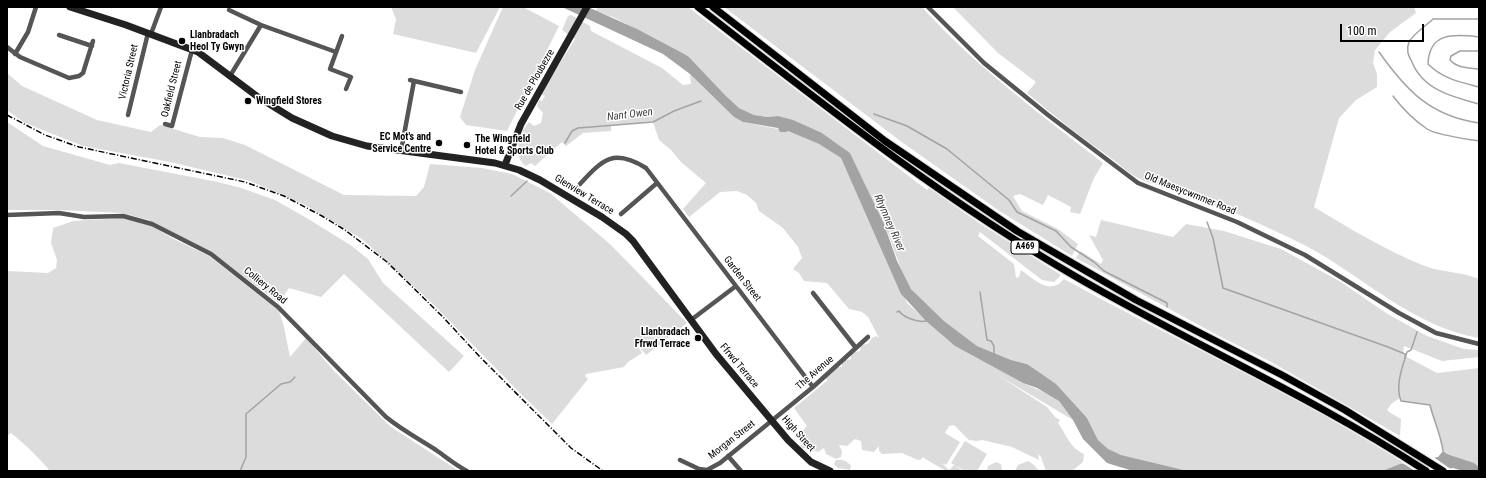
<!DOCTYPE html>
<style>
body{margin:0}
#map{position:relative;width:1486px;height:478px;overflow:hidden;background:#fff;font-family:"Roboto Condensed",sans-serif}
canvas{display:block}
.frame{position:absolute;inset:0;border:8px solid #000;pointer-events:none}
.scale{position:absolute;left:1340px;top:24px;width:84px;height:18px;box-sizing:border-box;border:2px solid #000;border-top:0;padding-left:5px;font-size:12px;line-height:14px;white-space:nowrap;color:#000;-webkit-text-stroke:3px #fff;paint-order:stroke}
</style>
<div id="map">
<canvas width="1486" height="478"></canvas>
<div class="frame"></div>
<div class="scale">100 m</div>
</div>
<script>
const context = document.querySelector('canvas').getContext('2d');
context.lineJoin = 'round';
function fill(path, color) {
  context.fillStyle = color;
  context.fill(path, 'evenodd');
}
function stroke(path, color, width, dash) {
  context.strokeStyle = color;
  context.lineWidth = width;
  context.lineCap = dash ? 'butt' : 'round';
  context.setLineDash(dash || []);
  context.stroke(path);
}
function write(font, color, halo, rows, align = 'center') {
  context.font = font + ' "Roboto Condensed",sans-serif';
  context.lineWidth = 3;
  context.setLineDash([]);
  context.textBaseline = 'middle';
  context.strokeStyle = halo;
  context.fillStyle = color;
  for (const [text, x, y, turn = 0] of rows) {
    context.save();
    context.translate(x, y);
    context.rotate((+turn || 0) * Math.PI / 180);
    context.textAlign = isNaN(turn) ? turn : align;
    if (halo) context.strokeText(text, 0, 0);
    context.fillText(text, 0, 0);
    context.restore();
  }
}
const green = new Path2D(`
 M391 7H500L476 53 393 34 396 19Z
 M503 7H523L559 26 507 131 466 125 460 117 475 70Z
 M598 7H688L927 190 929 188 979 223 1061 275 1054 282 1042 280 980 232 978 236 1014 264 1016 278 1019 277 1021 270C1035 280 1050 296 1064 279 1177 341 1295 394 1404 463L1382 471H1188L1121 455 1108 450 1098 440 1087 418 1027 364 1011 360 977 346 944 321 911 289 905 280 889 236 850 153 822 133 793 121 778 116 767 117 754 115 739 108 726 96 688 56 615 18 596 11Z
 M724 7H922C976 67 1040 114 1103 163L1094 178 1080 214 1070 212 1071 207 1048 195 1043 205 1020 194 1013 196 1022 211 1058 229 1078 244 1072 256 998 210 903 143Z
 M953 7H1414L1416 13 1390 32 1375 50 1373 63 1377 74V87L1356 100 1339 118 1314 207C1349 228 1385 250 1422 265 1441 273 1461 271 1479 279V338C1413 327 1363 276 1306 246 1267 226 1225 208 1184 193 1169 187 1152 185 1138 178 1128 173 1120 165 1111 158 1082 138 1054 116 1027 93L1036 82 998 53Z
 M571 15 590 26 591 31 662 68 683 85 691 84 690 74 734 117 743 122 788 131 819 144 841 158 907 303 955 346 1023 383 1050 395 1059 401 1073 420 996 374 1047 407 1055 417 1060 420 1058 423C1067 435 1069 447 1084 454L1083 462 1072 471H1046L1041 457 1038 454 1039 460 1012 447 982 440 977 441 969 440 954 425 949 426 945 433 960 442 946 465 942 463 949 470 954 465 963 471H946L922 457V459L918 460 902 453 882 454 879 451V446L874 452 862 450 861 441 855 439 847 446 839 445 842 451 841 457 836 459 826 454 824 448 818 452 807 448H803L800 446 804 443 801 432 807 426 794 408 828 380 825 378 835 367H842V361L851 359V353L860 351 861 346 869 343 872 338 876 336 879 338 868 317 862 312 849 309 827 283 804 281 799 273 793 269 802 258 798 247 783 228 759 211 756 203 747 195 737 191 720 192 689 217 683 209 706 183 681 162 671 150 659 140 653 122 611 126V131L583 133 566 146 562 142 535 166 531 163 526 166C512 157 519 133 529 122L534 126 541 123 543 113 537 106 539 100 542 101 545 96 541 94 575 39 562 30 568 16Z
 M7 73 22 86 97 120 151 132 160 125 200 137 223 138 245 145 344 195 416 196 424 187 430 164 482 168 512 174 550 193 611 245 687 323 646 355 633 339 642 353 628 362 624 367 586 374 585 376 588 379 552 424 518 391 431 302 362 239 305 205 250 181 170 162 83 146 25 123 7 110Z
 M7 122 43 146 110 165 119 163 218 182 241 188 275 200 305 217 352 246 368 259 383 283 464 356 449 372 344 274 321 297 289 288 279 303 211 252 149 220 122 213 58 210H7Z
 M122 218 151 226 176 240 209 256 279 311 284 327 290 357 306 338 334 371 391 427 459 471H50C38 457 26 445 11 433L7 436V271L48 273 56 268 57 260 51 243 53 228 73 221Z
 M1101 220 1173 237 1186 224 1224 231 1281 249 1341 282 1386 313 1427 336 1464 349 1479 350V357L1442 361 1404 346 1403 355 1437 373 1479 368V467L1473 463 1447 454 1443 451C1442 435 1433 421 1429 405L1401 401 1400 398 1391 404 1387 410 1389 412 1401 419 1400 436 1273 363 1217 335 1076 258 1080 251 1101 264 1103 260 1089 235 1096 237Z
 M965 441 987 454 977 471H965L951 463Z
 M836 460C844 460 846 460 851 466L850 470 838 468 834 464Z
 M1028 461 1034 465 1039 471H1015L1018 465Z
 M996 462 1001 464 1002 471H987L988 466Z`);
const water = new Path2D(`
 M562 7H588L637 29 688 56 726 96 739 108 754 115 767 117 778 116 793 120 822 133 850 153 884 224 897 261 911 289 944 321 977 346 1011 360 1027 364 1056 384 1087 418 1098 440 1108 449 1121 455 1188 471H1133L1107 463 1083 439 1073 420 1059 401 1037 388 1023 383 955 346 926 321 901 294 841 158 819 144 788 131 786 132H780L778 128 743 122 734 117 690 74 663 54Z
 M1443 451 1447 454 1474 463 1479 467V471H1463L1453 468 1432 471H1382L1400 464 1438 457Z`);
const pier = new Path2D(`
 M1432 456 1452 470 1415 471 1401 462Z`);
const stream = new Path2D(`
 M1479 19H1433C1427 25 1413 34 1409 42 1406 50 1408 55 1412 62 1423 90 1453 97 1479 104
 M1479 37C1454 34 1429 32 1428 64 1443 79 1460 82 1479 87
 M1479 51H1460L1451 56 1450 60C1457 68 1469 68 1479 69
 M1379 52C1406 90 1430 116 1479 123
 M1393 96C1402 108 1414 120 1427 129 1436 135 1467 139 1479 141
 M874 114 907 126 947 149 1009 200 1017 212 1056 231 1071 247 1094 262 1104 271 1167 303V307
 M565 143 572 131 578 128 653 122 674 111 701 101
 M511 196 527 181
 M1207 222 1213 238 1223 288 1388 347 1405 354V358
 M980 292 987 340 991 341 994 346V354
 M897 312 899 311C903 317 918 323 926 321
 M1417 332 1411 350 1407 352C1402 368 1395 386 1401 401L1430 405C1434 421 1441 435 1443 451
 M240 471 246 457V414L281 384 290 382 295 377`);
const street = new Path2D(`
 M928 7 984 63 1048 115 1138 183 1237 222 1305 255 1399 313 1436 333 1479 344
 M229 10 261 25 230 76
 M261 25 336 52
 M151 34 161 7
 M59 35 92 46
 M342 36 330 69 351 77 346 89
 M7 47 20 57 69 78 79 76 83 73 93 41
 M15 54 28 32 36 7
 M410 80 461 92
 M128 115 148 33
 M165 124 172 126 192 50
 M401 151 414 81
 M580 184C603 159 614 148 646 168L813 387
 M621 214 657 183
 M7 215 59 213 84 217 123 216 152 224 211 254 278 307 386 417C402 430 419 439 436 450 446 457 455 465 467 471
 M813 293 856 348
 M691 320 736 286
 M728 456 741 471
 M680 460 699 469 707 470 720 463 813 387 868 337`);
const secondary = new Path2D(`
 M70 7 126 25 198 52 258 97 292 118 332 136 367 146 495 163 519 170 540 180 602 217 626 234 633 241 716 354 788 440 811 462 830 471
 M505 165 521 124 587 7`);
const primary = new Path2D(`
 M698 7C819 101 940 198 1073 275 1189 343 1313 397 1426 471
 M713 7 885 141 1017 231 1136 300 1282 375 1345 410 1443 471`);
const rail = new Path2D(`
 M7 115 45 135 79 147 245 182 284 196 322 216 345 230 387 262 442 316 480 357 571 448 603 471`);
const markers = [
 [182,41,4,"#000"],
 [248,101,4,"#000"],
 [439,143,4,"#000"],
 [467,145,4,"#000"],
 [698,338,4,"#000"]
];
const shields = [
 [1025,247,28]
];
const shieldNames = [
 ["A469",1025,247]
];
const poiNames = [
 ["Llanbradach",190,35],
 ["Heol Ty Gwyn",190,47],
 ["Wingfield Stores",256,101],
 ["EC Mot's and",431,137,"right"],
 ["Service Centre",431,149,"right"],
 ["The Wingfield",475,139],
 ["Hotel & Sports Club",475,151],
 ["Llanbradach",690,332,"right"],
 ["Ffrwd Terrace",690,344,"right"]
];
const streetNames = [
 ["Victoria Street",129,72,-77],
 ["Rue de Ploubezre",535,80,-60],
 ["Oakfield Street",172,89,-76],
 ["Old Maesycwmmer Road",1190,194,22],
 ["Glenview Terrace",584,195,31],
 ["Garden Street",742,279,52],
 ["Colliery Road",265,286,39],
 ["Ffrwd Terrace",739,366,50],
 ["The Avenue",815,373,-41],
 ["High Street",798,434,48],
 ["Morgan Street",732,440,-38]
];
const waterNames = [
 ["Nant Owen",630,115,-7],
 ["Rhymney River",889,223,66]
];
fill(green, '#dcdcdc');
fill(water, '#a3a3a3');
fill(pier, '#fff');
stroke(stream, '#a3a3a3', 1.5);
stroke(primary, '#dbdbdb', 9);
stroke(street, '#555', 4.5);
stroke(secondary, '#222', 7);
stroke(primary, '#000', 7);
stroke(rail, '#000', 1.5, [6, 2, 1, 2]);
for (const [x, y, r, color] of markers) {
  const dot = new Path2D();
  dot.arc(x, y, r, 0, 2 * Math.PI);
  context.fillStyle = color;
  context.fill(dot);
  stroke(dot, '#fff', 1.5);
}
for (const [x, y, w] of shields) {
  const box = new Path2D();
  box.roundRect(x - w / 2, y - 7, w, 14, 3);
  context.fillStyle = '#fff';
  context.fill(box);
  stroke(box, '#000', 1);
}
write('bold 9px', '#000', null, shieldNames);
write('bold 10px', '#000', '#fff', poiNames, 'left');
write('10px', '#000', '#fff', streetNames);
write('italic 11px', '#444', '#fff', waterNames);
</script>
